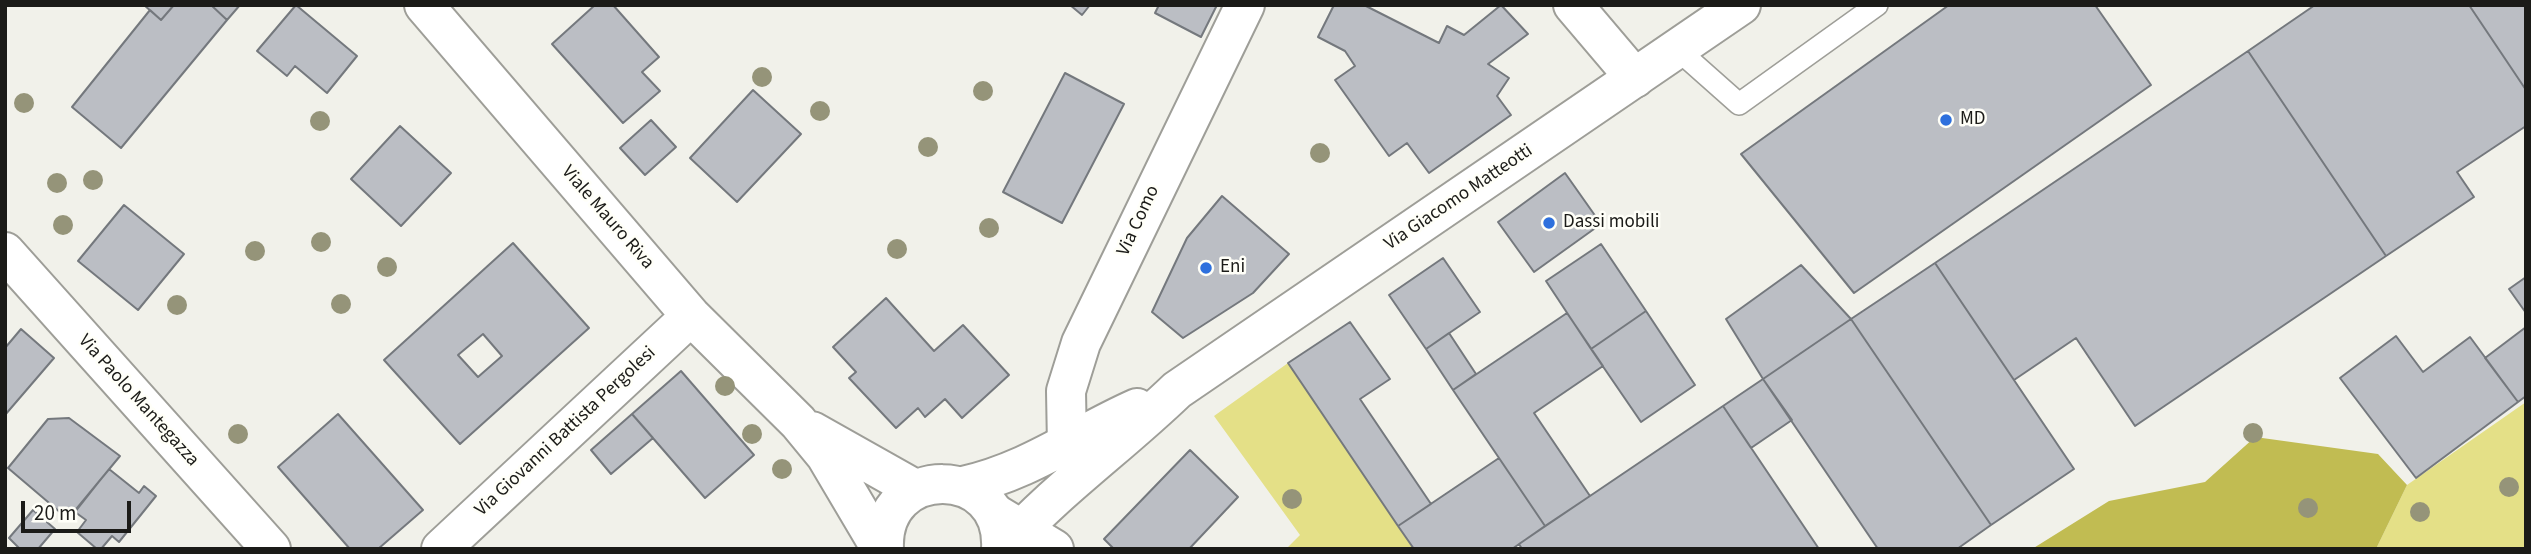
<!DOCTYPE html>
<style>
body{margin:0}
#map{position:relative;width:2531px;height:554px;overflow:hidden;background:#f1f1ea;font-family:"Source Sans 3",sans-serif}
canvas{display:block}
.frame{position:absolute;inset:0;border:7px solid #1b1b18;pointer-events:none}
.scale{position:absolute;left:21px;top:501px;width:110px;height:32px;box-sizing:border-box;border:4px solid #1b1b18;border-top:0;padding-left:9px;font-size:21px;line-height:24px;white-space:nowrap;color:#1b1b18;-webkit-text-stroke:5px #fffff8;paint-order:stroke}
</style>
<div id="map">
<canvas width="2531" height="554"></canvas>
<div class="frame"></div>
<div class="scale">20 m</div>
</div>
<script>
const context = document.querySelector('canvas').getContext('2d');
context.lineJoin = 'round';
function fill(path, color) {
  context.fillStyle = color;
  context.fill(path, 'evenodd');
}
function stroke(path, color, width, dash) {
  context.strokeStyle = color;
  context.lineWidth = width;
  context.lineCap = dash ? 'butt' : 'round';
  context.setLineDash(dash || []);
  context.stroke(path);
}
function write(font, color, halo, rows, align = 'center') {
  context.font = font + ' "Source Sans 3",sans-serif';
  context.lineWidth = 5;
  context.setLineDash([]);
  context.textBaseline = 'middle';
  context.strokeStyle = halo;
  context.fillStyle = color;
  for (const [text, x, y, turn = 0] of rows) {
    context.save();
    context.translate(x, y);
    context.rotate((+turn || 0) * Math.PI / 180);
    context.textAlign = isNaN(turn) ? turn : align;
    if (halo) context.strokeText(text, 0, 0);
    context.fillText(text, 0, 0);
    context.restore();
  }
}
const green = new Path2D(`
 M1288 363 1414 549H1286L1300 535 1214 416Z
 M2526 402V549H2376L2407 485Z`);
const forest = new Path2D(`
 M2255 437 2378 454 2407 485 2376 549H2032L2109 501 2205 482Z`);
const building = new Path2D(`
 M144 5H174L161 20Z
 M174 5H211L227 20 121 148 72 107 150 10 161 20Z
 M211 5H240L227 20Z
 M296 5 357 56 327 93 295 66 287 76 257 51Z
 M595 5H613L659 57 642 72 660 91 623 123 552 44Z
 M1070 5H1090L1082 15Z
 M1159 5H1217L1201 37 1155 13Z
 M1334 5H1364L1439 43 1447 26 1464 35 1501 5 1528 34 1488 64 1509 78 1497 96 1511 115 1429 173 1407 143 1389 156 1335 80 1355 66 1345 51 1318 37Z
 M1949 5H2095L2151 85 1854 293 1741 154Z
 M2315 5H2469L2526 90V126L2457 172 2474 197 2386 256 2248 51Z
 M2469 5H2526V90Z
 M2248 51 2386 256 2135 426 2076 338 2014 380 1935 263Z
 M1065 73 1124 104 1062 223 1003 192Z
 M753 90 801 134 737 202 690 158Z
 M651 120 676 147 645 175 620 148Z
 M400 126 451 173 401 226 351 179Z
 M1565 173 1601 224 1534 272 1498 222Z
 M1222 196 1289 254 1253 293 1183 338 1152 312 1187 238Z
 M124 205 184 254 138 310 78 261Z
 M513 243 589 328 460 444 384 360ZM483 334 502 356 478 377 458 355Z
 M1601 244 1646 311 1591 349 1546 281Z
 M1443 258 1480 312 1426 349 1389 295Z
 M1935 263 2074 469 1991 525 1851 319Z
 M1801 265 1851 319 1763 379 1726 319Z
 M2526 277V313L2509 289Z
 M886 298 934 351 963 325 1009 375 962 418 945 399 925 417 918 408 896 428 849 378 856 372 833 347Z
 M1646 311 1695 385 1641 422 1591 349Z
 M1567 313 1603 366 1534 413 1590 496 1545 526 1453 390Z
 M1851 319 1991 525 1957 549H1878L1763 379Z
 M1350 322 1390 379 1360 399 1431 504 1398 526 1288 363Z
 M2526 327V396L2518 402 2485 358Z
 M21 329 54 358 5 415V348Z
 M1449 333 1476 374 1453 390 1426 349Z
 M2396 336 2423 372 2470 337 2518 402 2416 478 2340 378Z
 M681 371 754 455 705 498 632 414Z
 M1763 379 1792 420 1751 448 1723 406Z
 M1723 406 1819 549H1522L1519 544Z
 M338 414 423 510 378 549H350L278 467Z
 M632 414 653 438 611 474 591 450Z
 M69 418 120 456 68 519 8 468 48 419Z
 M1190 450 1238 497 1189 549H1114L1104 539Z
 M1499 458 1545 526 1512 549H1414L1398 526Z
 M109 469 139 493 144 486 156 496 119 542 112 536 101 549H97L77 532 86 520 75 512Z
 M33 510 55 529 38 549H20L9 538Z`);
const service = new Path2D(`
 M1677 49 1739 104 1877 5`);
const minor = new Path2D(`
 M424 5 691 316 798 422 826 456 881 549
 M1573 5 1635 78
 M5 252 271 549
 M812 431 915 489
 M1067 446 1066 391 1081 343 1245 5
 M996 514 1054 549
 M441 549 691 316`);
const tertiary = new Path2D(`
 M963 486C1030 471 1076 435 1137 408
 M884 549C880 462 1006 463 1001 549
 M1003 549C1056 490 1120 445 1177 390L1741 5`);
const trees = [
 [762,77],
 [983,91],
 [24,103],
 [820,111],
 [320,121],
 [928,147],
 [1320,153],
 [93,180],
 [57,183],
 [63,225],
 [989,228],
 [321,242],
 [897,249],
 [255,251],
 [387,267],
 [341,304],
 [177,305],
 [725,386],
 [2253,433],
 [238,434],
 [752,434],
 [782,469],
 [2509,487],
 [1292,499],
 [2308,508],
 [2420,512]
];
const markers = [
 [1946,120,7,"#2e70dd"],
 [1549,223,7,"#2e70dd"],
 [1206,268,7,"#2e70dd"]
];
const poiNames = [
 ["MD",1960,120],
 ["Dassi mobili",1563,223],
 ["Eni",1220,268]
];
const streetNames = [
 ["Via Giacomo Matteotti",1459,198,-34],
 ["Viale Mauro Riva",607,218,49],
 ["Via Como",1139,221,-65],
 ["Via Paolo Mantegazza",138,401,48],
 ["Via Giovanni Battista Pergolesi",566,432,-43]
];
fill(green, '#e4e087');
fill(forest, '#c1bc52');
fill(building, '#bbbec4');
stroke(building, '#74787d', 2);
stroke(service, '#9e9e98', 24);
stroke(minor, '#9e9e98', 42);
stroke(tertiary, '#9e9e98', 42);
stroke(service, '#fff', 21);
stroke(minor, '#fff', 38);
stroke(tertiary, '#fff', 38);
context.fillStyle = '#959479';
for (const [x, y] of trees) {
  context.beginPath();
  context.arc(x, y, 10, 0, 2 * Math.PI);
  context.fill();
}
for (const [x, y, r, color] of markers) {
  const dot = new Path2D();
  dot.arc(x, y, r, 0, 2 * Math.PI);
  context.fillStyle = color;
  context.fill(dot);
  stroke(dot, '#fffff8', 2.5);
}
write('19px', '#1b1b18', '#fffff8', poiNames, 'left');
write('19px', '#1b1b18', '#fffff8', streetNames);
</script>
